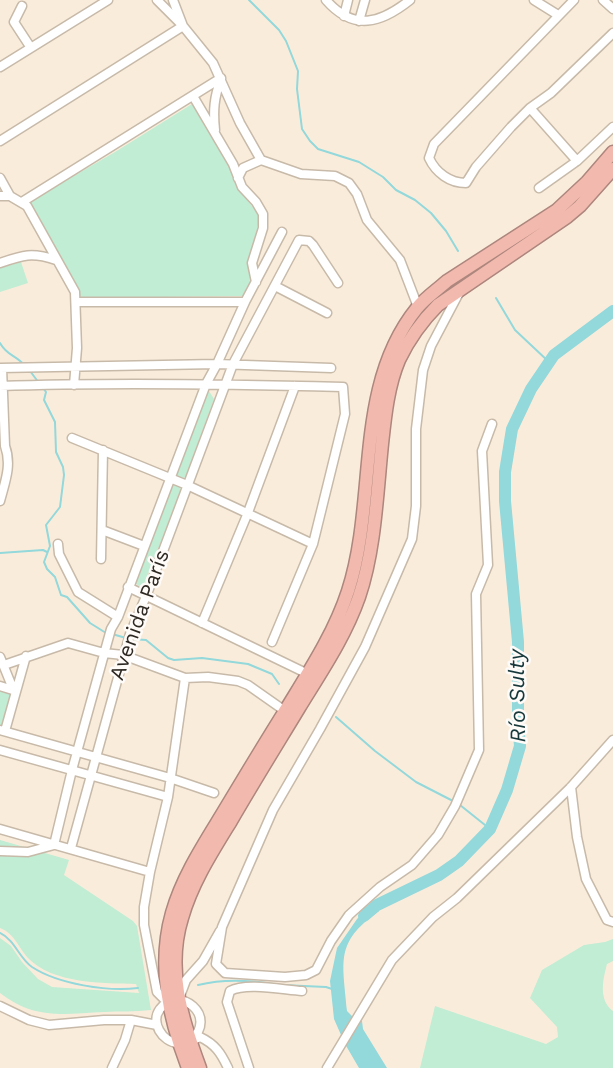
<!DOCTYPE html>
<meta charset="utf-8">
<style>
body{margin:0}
canvas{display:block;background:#faecdb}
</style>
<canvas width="613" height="1068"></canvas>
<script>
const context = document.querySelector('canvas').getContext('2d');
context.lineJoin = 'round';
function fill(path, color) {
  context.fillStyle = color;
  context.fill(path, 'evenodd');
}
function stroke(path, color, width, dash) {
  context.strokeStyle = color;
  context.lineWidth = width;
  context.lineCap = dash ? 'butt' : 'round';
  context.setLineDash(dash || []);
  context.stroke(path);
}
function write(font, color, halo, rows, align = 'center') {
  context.font = font + ' "Work Sans",sans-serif';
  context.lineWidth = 5;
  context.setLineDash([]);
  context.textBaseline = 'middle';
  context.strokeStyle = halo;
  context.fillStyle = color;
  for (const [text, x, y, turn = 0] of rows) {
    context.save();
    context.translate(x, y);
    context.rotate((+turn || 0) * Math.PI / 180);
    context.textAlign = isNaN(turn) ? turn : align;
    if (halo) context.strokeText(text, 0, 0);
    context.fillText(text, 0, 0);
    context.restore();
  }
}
const green = new Path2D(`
 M192 104 229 164 236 186 260 216 249 264 250 284 244 296 79 298 75 281 59 258 29 202 115 152Z
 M21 262 28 283 0 292V268Z
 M209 391 214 399 186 476 182 480 177 476 176 472Z
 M175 484 180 486 181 492 144 584 139 586 135 583 171 486Z
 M0 688 11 695 3 722 0 727Z
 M0 840 69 860 64 875 133 921 137 926 151 1010C135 1012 119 1011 104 1012 63 1014 35 1020 0 993V938L11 946 22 962 38 979 52 987 139 993 136 984C103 983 53 984 28 958 18 947 15 934 0 928Z
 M613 939V961L607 964C603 979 598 1000 613 1011V1068H420L435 1006 546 1044 558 1037 557 1027 530 998 542 970 584 945 605 942Z`);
const water = new Path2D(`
 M373 903 379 911C334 943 343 961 347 1011L356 1020 362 1021 363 1029 387 1068H359L345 1044 334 1019 330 981 337 948 357 919Z`);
const stream = new Path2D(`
 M249 0 279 30 286 41 298 71 297 89 302 129 310 141 318 149 359 162 383 177 396 190 415 200 431 213 446 231 458 251
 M496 298 515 330 549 362
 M0 343C7 356 16 355 24 365
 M30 371 39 383
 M43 388 46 392 44 400 55 422 56 452 63 467 64 475 60 507 46 525 50 546 44 562 47 569 55 577 61 595 67 597 90 623 106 633
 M0 553 43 550 47 552
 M112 634 126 638
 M132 639 146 640 168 658 174 660 202 658 248 664 272 674 279 684
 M336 717 375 751 416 782 453 801
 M460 805 490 829
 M0 933C15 940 19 958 32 967 58 984 108 992 138 988
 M198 985C222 979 249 980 273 984
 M282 985 326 987 332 989`);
const river = new Path2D(`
 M364 916 377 905 439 875 459 861 490 829 507 790 520 746 518 723V642L505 501V472L512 429 531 389 554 355 613 311`);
const minor = new Path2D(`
 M157 0 183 26 213 63 240 123 261 160 301 174 335 176 349 183 357 194 367 220 400 260 418 307
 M326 0C354 32 381 23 410 0
 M534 0 558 15
 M574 0 434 144 429 158C436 173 450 183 466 183L476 167 511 127 530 108 551 93 613 33
 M603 0 613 9
 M22 6 14 22 31 48
 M344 16 348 0
 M359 21 365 0
 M0 67 108 0
 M193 96 233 164 242 187 256 202 263 214V228L252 263 256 282
 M530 108 577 161
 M215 130C213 111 214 97 221 79
 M0 141 183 26 173 0
 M0 178 10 196
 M238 178 243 168 261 160
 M539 188 577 161 613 127
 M0 196H10L27 206 75 292 77 348 74 385
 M22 202 221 78
 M0 263C23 255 32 252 56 260
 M275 286 327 313
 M459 293 431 346 423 370 416 429V506L412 539 365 647 320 729 273 810 222 927 216 964 225 973 285 977 306 975 316 970 331 941 349 915 380 887 412 865 438 835 455 806 479 750 476 594 488 565 482 451 492 424
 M76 302H245
 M0 368 217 364 331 368
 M0 386C114 382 229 384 343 387L345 414 313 544 272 642
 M72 438 187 485 313 544
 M0 501C5 482 12 465 5 446L2 368
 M102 530 144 546
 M58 544 59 554 78 592 118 617
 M101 559 103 450
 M128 587 308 674
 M202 623 247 515 295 386
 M0 657 11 684 16 691
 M4 665 68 643 104 653 123 655 185 678 208 677 238 681 248 685 285 711
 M0 686 16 691
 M0 730 170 778 214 793
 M5 731 26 656
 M0 750 168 797
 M571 787 577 837 586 879 607 920 613 922
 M0 829 150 872
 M71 848 130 634 147 594 233 364 299 240 309 241 313 245 338 283
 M0 851 28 852 54 845 72 770 111 629 118 617 206 384 217 364 245 302 282 232
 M180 996 186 980 203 961 220 931
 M167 1002 157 992 144 925V907L150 872 168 797 185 678
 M0 1006 29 1020 49 1025 104 1020H131L157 1025
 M190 1041C220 1016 178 984 160 1009 150 1022 162 1042 178 1043 185 1044 193 1040 200 1037 215 1044 221 1053 228 1068
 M112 1068 125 1040 131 1020
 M249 1068 227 1002 230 991C246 982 284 990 302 991
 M327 1068 392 960 433 917 457 898 571 787 613 740`);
const highway = new Path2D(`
 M188 1068C169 1018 157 966 172 913 182 878 202 847 221 816 242 781 263 746 285 711 308 673 334 634 348 591 378 499 353 387 417 308 425 298 437 290 447 281L557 210 587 182 613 152
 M200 1068C182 1020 166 969 182 918 192 883 212 852 231 821 253 783 276 746 299 708 321 672 345 637 359 597 375 550 377 493 382 444 385 416 388 386 399 360 409 339 422 321 438 305L567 217 580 206 613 169`);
const streetNames = [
 ["Avenida París",140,615,-70]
];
const waterNames = [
 ["Río Sulty",518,696,-91]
];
fill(green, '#c0edd4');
fill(water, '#93d8db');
stroke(stream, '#93d8db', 2);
stroke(river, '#93d8db', 12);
stroke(minor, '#c8baa9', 11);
stroke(highway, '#ad867d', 15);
stroke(minor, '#fff', 8);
stroke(highway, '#f2b9ae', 12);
write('21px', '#2d2821', '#fefbf8', streetNames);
write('italic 22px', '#18393b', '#fefbf8', waterNames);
</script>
